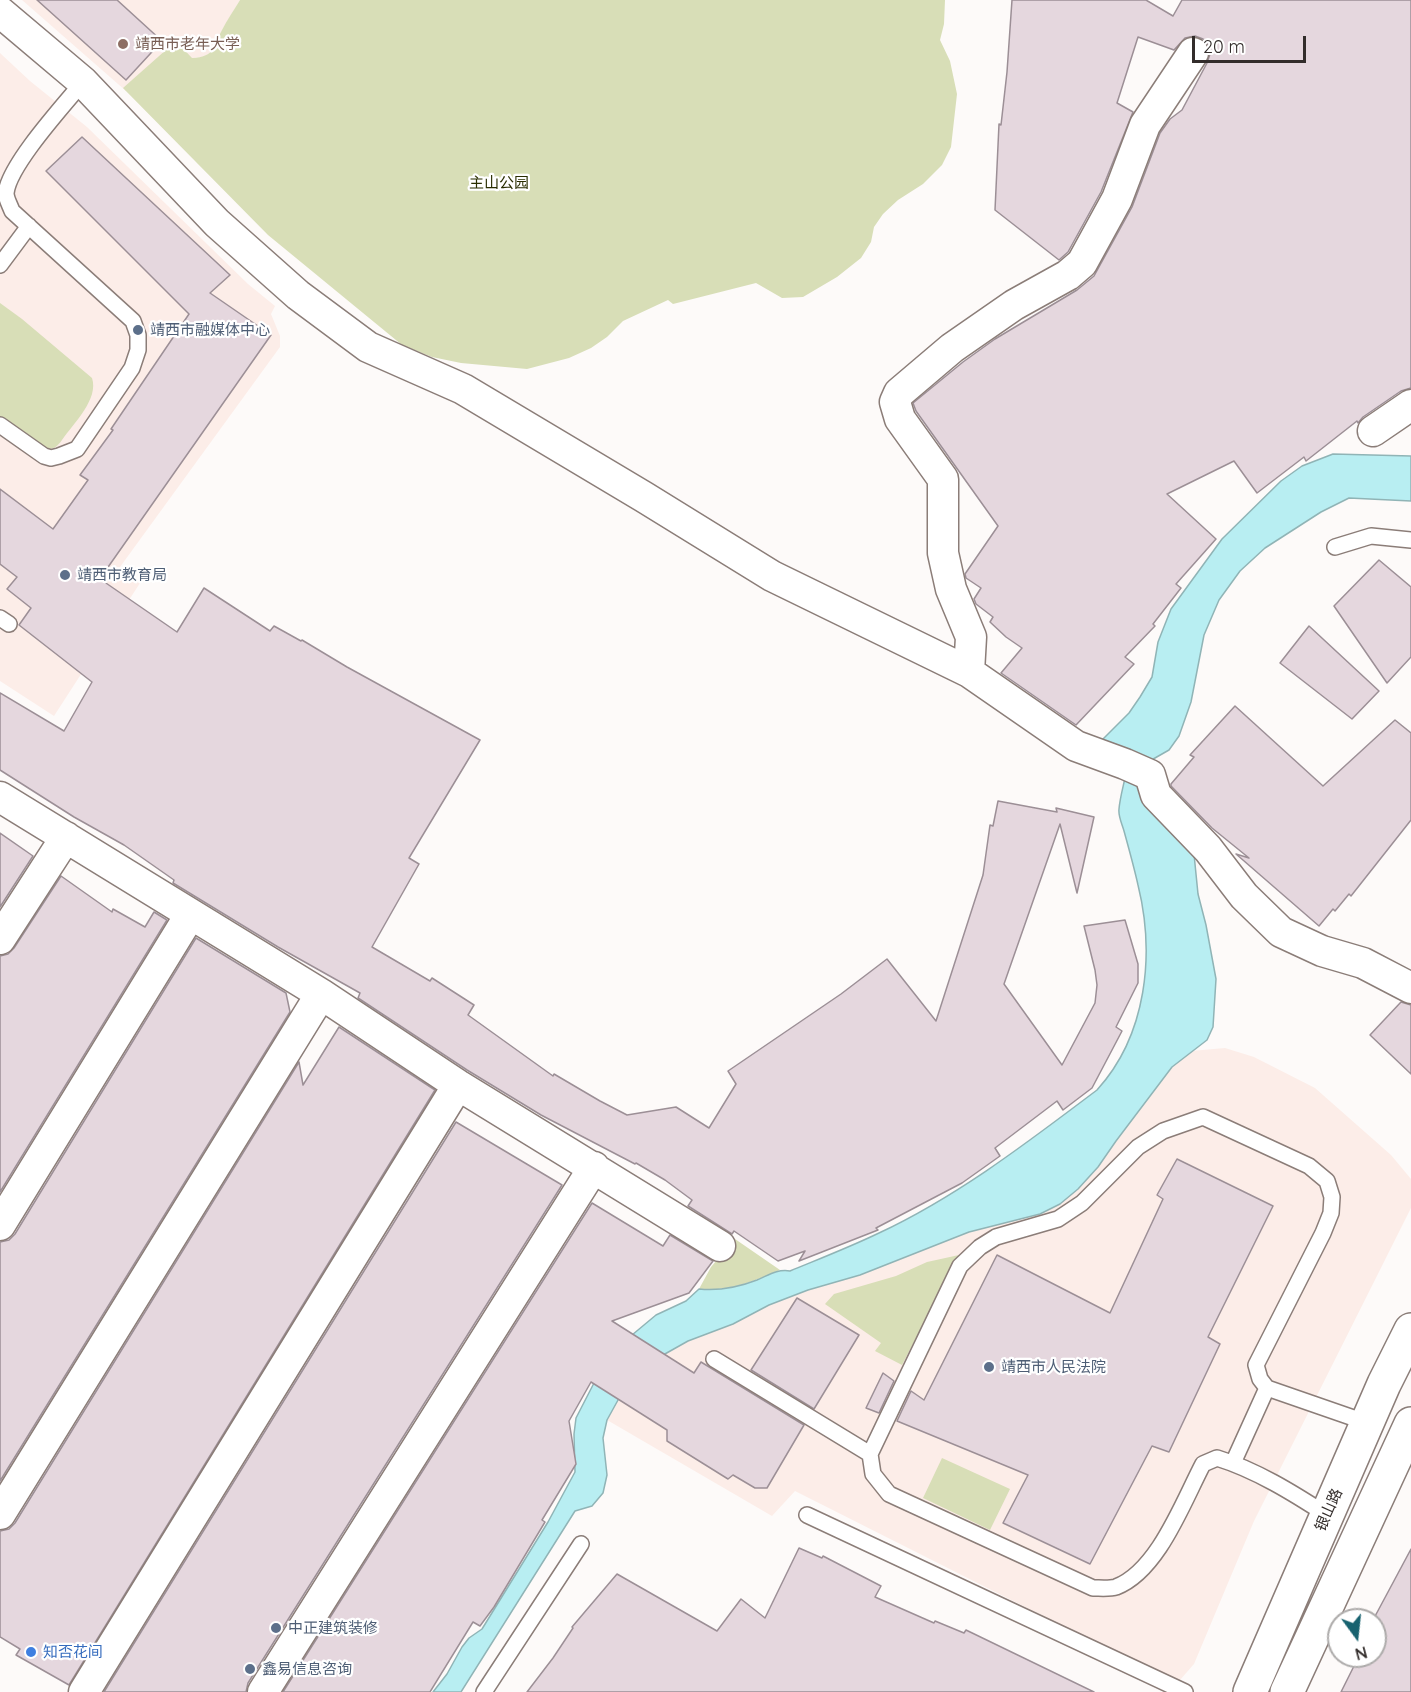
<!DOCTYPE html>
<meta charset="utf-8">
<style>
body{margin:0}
#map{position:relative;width:1411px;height:1692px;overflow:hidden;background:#fdfaf9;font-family:Quicksand,sans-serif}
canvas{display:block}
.north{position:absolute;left:1327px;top:1608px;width:60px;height:60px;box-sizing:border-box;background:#fff;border:2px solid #adabaa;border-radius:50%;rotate:165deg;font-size:16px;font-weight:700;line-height:24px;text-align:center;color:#332d2b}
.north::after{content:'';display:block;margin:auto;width:21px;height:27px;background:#18626f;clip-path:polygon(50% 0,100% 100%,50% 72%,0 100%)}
.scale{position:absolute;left:1192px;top:36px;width:114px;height:27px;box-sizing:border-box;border:3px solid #332d2b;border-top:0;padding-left:8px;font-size:18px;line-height:21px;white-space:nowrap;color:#332d2b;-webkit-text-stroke:4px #fff;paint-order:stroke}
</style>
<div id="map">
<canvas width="1411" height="1692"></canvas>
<div class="north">N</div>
<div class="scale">20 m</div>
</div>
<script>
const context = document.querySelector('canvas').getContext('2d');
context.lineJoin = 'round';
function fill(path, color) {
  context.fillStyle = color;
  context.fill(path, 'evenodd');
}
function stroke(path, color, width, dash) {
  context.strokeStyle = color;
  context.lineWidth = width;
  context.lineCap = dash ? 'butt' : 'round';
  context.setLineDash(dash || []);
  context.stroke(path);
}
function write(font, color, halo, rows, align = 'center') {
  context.font = font + ' Quicksand,"Noto Sans SC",sans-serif';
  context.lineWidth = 4.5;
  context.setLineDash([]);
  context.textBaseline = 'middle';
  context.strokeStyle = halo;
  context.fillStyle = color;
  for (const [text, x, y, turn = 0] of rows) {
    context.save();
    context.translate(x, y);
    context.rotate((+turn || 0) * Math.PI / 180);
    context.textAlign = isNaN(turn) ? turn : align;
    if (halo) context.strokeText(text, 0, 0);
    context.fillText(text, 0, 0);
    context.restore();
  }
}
const built = new Path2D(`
 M22 0H240L221 32 216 47 205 57 192 58 126 91Z
 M0 53 30 81 87 127 248 284 275 306 271 314 280 336V347L120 567 140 583 54 716 0 681Z
 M1225 1048 1254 1057 1315 1088 1391 1155 1411 1179V1208L1254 1521 1194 1664 1180 1680 1162 1676 795 1491 772 1516 607 1420 623 1391 656 1359 688 1341 733 1324 769 1305 808 1290 860 1275 969 1232 1040 1214 1060 1204 1078 1189 1098 1167 1116 1141 1172 1067 1191 1051Z`);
const green = new Path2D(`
 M240 0H945L944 24 940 40 950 61 957 94 951 147 942 165 923 184 898 200 883 214 874 227 871 242 861 258 837 277 803 297 782 298 756 283 673 304 668 300 623 321 607 337 591 348 569 358 527 369 461 363 432 357 402 345 268 235 123 88 176 41 192 58C215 57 213 47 222 30 227 20 234 10 240 0Z
 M0 303 22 319 92 378C99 399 74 423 62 440 57 447 54 449 46 449L0 419Z
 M735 1239 780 1270C754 1281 728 1292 699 1289L711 1267Z
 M959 1255 902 1365 875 1351 881 1343 825 1304 834 1294 896 1276 927 1262Z
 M942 1458 1010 1489 990 1530 923 1498Z`);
const water = new Path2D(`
 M1333 454 1411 456V501L1349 498 1321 512 1265 548 1240 571 1219 600 1204 635 1191 702 1179 736 1169 750 1148 762 1096 746 1129 713 1140 697 1152 677 1158 642 1171 609 1222 539 1281 481 1302 466Z
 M1126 773 1146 783 1194 854 1198 894 1206 925 1216 979 1213 1027 1207 1040 1172 1067 1116 1141 1098 1167 1078 1189 1060 1204 1040 1214 969 1232 860 1275 808 1290 769 1305 733 1324 688 1341 656 1359 623 1391 607 1420 603 1438 607 1475 603 1493 592 1506 575 1511 461 1692H433L447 1674 462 1647 469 1638 482 1629 548 1522 575 1472 574 1434 576 1418 594 1383 632 1335 656 1315 686 1301 699 1289C719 1291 739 1287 757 1280 769 1275 777 1269 790 1271 819 1259 850 1247 879 1233 958 1196 1028 1142 1097 1090 1147 1035 1155 954 1138 885 1134 867 1129 849 1124 831 1122 824 1118 816 1119 809 1120 797 1124 784 1126 773Z`);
const building = new Path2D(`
 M37 0H117L162 41 126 80Z
 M1012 0H1146L1173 16 1182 0H1411V388L1401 391 1363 417 1358 423 1357 421 1306 461 1304 457 1257 493 1234 461 1167 494 1216 539 1176 584 1181 588 1153 624 1155 626 1125 657 1134 664 1076 725 1001 673 1022 648 1006 637 990 622 993 617 976 604 974 599 981 588 966 578 965 574 998 526 916 411 913 403 963 362 995 339 1077 290 1094 276 1132 207 1160 133 1170 119 1182 110 1207 63 1210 54 1209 46 1203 39 1195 36 1185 38 1174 50 1138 37 1117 103 1133 112 1101 192 1068 252 1059 260 995 210 999 124 1001 125 1007 72Z
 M82 137 230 275 210 293 271 335 106 570 109 572 103 581 177 632 204 588 270 631 274 626 301 641 302 640 347 667 480 740 409 858 419 864 372 947 430 981 432 978 474 1005 468 1015 553 1076 554 1074 600 1101 627 1115 676 1107 709 1128 736 1084 728 1071 841 994 887 959 936 1021 983 875 990 825 993 826 998 801 1057 812 1056 808 1094 817 1077 893 1060 824 1004 984 1062 1065 1095 1003 1097 985 1095 970 1084 926 1125 920 1138 964V983L1116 1027 1122 1031 1092 1088 1063 1110 1057 1101 995 1148 1000 1156 962 1183 876 1228 878 1230 799 1261 805 1251 778 1261 734 1231 732 1234 688 1206 692 1200 665 1180 636 1163 635 1164 541 1115 467 1070 358 998 360 993 278 947 173 883 174 880 124 845 74 817 0 770V693L64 731 92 682 19 625 31 608 7 589 17 577 0 564V489L53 529 88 480 80 475 113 430 111 429 189 314 46 171Z
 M1379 560 1411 587V657L1387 683 1334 606Z
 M1309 626 1379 691 1352 719 1280 663Z
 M1235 706 1323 786 1395 720 1411 733V820L1351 896 1349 894 1335 911 1333 909 1319 926 1236 854 1249 858 1212 828 1171 786V784L1194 757 1190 755Z
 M0 833 33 856 0 907Z
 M61 876 112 912 113 909 145 927 154 912 167 920 0 1192V956L8 954 14 948Z
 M196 938 286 993 290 1012 0 1481V1242L9 1240 15 1234Z
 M1401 1002 1411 1005V1074L1370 1035Z
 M339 1027 435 1090 69 1685 16 1655 20 1649 0 1637V1531L9 1529 15 1523 299 1062 303 1085Z
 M456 1122 562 1185 248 1683 246 1692H104Z
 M1177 1159 1273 1206 1208 1337 1220 1344 1169 1452 1152 1446 1090 1564 1003 1523 1028 1475 897 1421 911 1391 924 1400 997 1255 1110 1313 1163 1199 1157 1195Z
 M592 1203 663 1246 670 1235 713 1261 689 1293 612 1321 694 1373 701 1362 804 1425 767 1488H755L733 1475 728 1479 667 1441V1430L591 1382 569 1421 576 1464 542 1520 545 1522 494 1607 480 1626 473 1622 430 1692H283Z
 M797 1298 859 1335 814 1409 751 1370Z
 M883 1373 894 1381 879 1413 866 1408Z
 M799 1548 822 1558 823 1556 881 1586 875 1597 934 1623 935 1621 964 1633 966 1630 1094 1692H527L553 1658 573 1628 572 1627 617 1574 717 1631 741 1599 765 1618Z
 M1411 1549V1692H1341L1359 1656H1375L1376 1621 1373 1620Z`);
const lane = new Path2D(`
 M0 265 29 226
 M0 425 44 456 51 458 59 456 77 449 132 368 138 350V335L133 321 12 211C10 205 6 199 6 193 9 165 64 105 83 82
 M1335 547 1371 536 1411 540
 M0 618 9 624
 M714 1359 870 1454
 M1233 1463 1267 1388
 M807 1515 1185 1692
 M1327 1515C1293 1493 1256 1470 1217 1458L1203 1464C1183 1502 1158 1571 1116 1587 1110 1589 1100 1588 1093 1588L889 1494 873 1474 870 1454 960 1266 980 1247 996 1237 1058 1219 1082 1203 1138 1147 1163 1131 1203 1117 1309 1166 1327 1181 1332 1197 1331 1213 1323 1233 1256 1365 1260 1379 1267 1388 1368 1423
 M484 1692 581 1544`);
const street = new Path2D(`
 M0 12 83 82 217 223 298 295 368 347 463 389 644 497 772 576 969 672 1076 746 1125 764 1150 775 1156 795 1208 849 1244 896 1281 932 1322 951 1363 963 1411 988
 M1373 431 1411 405
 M969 672 971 637 951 589 943 553V479L900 419 895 402 899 393 952 348 1014 305 1068 275 1082 263 1117 199 1145 125 1193 53
 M0 797 321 994 458 1085 720 1246
 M0 939 66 837
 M0 1225 190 915
 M0 1514 321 994
 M84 1692 458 1085
 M263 1692 594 1167`);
const secondary = new Path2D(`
 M1250 1692 1384 1384 1411 1330
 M1287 1692 1411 1424`);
const markers = [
 [123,44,6,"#8d6e63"],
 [138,330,6,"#5c6f8a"],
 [65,575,6,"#5c6f8a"],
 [989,1367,6,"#5c6f8a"],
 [276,1628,6,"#5c6f8a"],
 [31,1652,6,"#3f7fe0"],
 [250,1669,6,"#5c6f8a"]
];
const educationNames = [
 ["靖西市老年大学",135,44]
];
const parkNames = [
 ["主山公园",499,183]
];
const serviceNames = [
 ["靖西市融媒体中心",150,330],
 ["靖西市教育局",77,575],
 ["靖西市人民法院",1001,1367],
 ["中正建筑装修",288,1628],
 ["鑫易信息咨询",262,1669]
];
const streetNames = [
 ["银山路",1329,1510,-66]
];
const shopNames = [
 ["知否花间",43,1652]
];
fill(built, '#fcede8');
fill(green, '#d8deb7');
fill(water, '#b8eef2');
stroke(water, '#90b4b6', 1.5);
fill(building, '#e5d7de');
stroke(building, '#9c8f96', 1.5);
stroke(lane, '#8b7d78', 18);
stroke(street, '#8b7d78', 33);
stroke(secondary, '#8b7d78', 36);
stroke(lane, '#fff', 15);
stroke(street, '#fff', 30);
stroke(secondary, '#fff', 33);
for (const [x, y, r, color] of markers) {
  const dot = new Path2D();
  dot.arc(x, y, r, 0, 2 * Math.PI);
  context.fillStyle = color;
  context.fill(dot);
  stroke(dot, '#fff', 2);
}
write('15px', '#785e54', '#fff', educationNames, 'left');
write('15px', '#292d00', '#fff', parkNames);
write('15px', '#4e5e75', '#fff', serviceNames, 'left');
write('15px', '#332d2b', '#fff', streetNames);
write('15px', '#366cbe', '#fff', shopNames, 'left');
</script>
